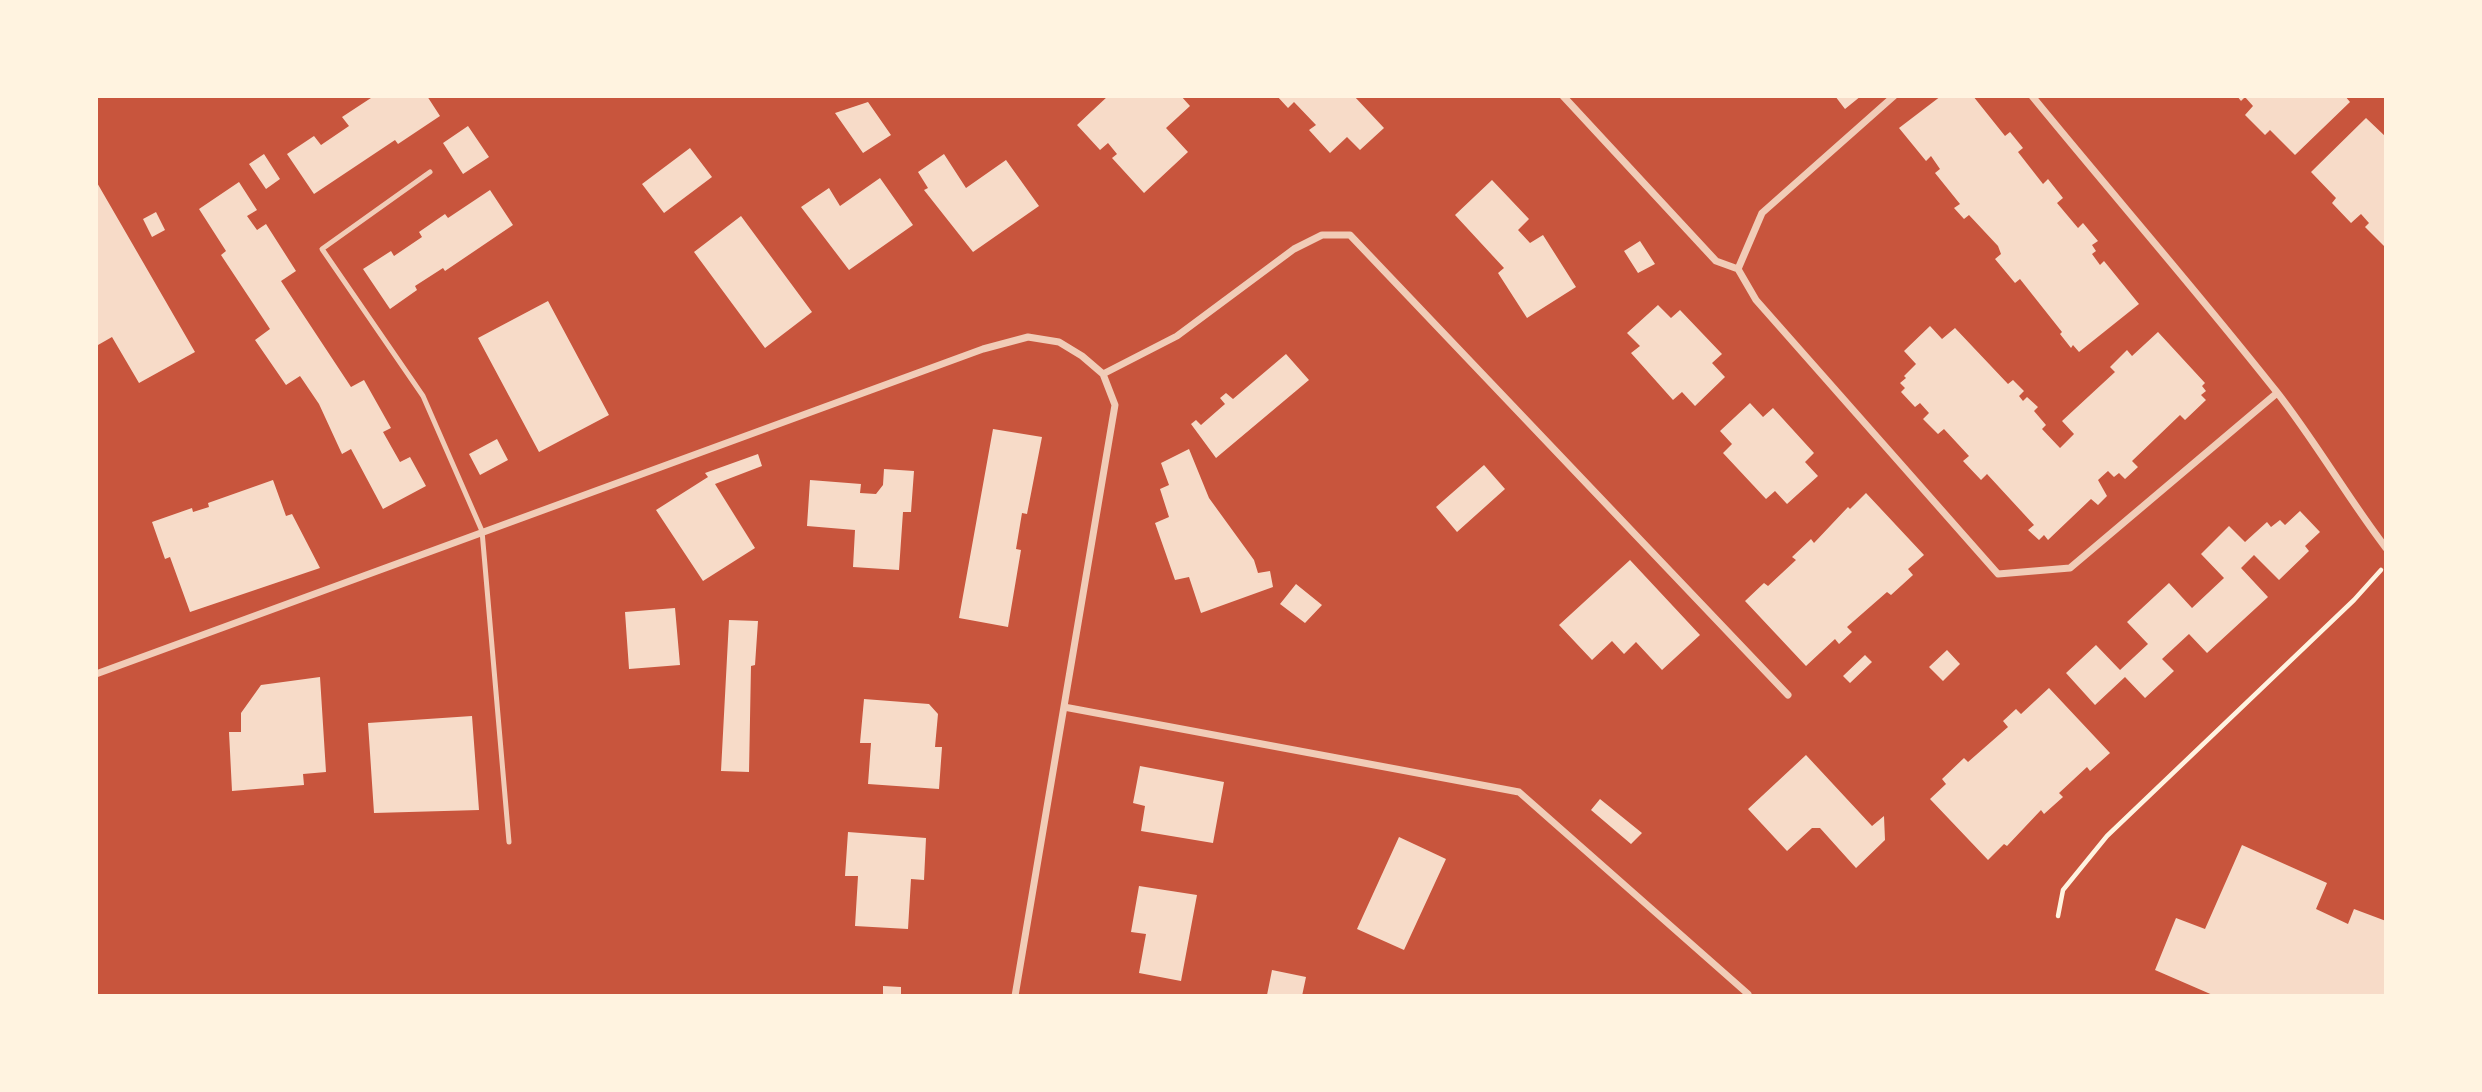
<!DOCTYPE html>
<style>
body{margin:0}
#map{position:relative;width:2482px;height:1092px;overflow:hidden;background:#c8553d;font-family:Raleway,sans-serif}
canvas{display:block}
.frame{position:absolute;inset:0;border:98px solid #fff3e0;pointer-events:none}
</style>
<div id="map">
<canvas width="2482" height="1092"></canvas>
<div class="frame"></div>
</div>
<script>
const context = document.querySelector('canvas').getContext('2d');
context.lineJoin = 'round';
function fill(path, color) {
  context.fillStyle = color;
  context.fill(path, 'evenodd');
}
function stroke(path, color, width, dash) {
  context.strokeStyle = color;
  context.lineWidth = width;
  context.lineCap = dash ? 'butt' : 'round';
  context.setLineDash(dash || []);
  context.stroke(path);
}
const building = new Path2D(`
 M374 96H427L440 116 398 144 395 140 314 194 287 154 314 136 321 145 349 126 342 117Z
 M1108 96H1181L1190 106 1166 128 1188 152 1144 193 1112 158 1117 154 1108 143 1100 150 1077 125Z
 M1277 96H1354L1384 128 1360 150 1347 137 1330 153 1309 130 1316 125 1294 102 1288 108Z
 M1835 96H1861L1845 109Z
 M1941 96H1973L2005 136 2010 132 2023 148 2018 152 2043 184 2048 179 2063 198 2057 203 2078 228 2083 223 2098 241 2092 245 2096 251 2092 254 2100 265 2104 261 2139 304 2079 352 2073 345 2071 348 2060 334 2062 332 2020 279 2015 283 1995 259 2001 254 1998 246 1969 215 1964 219 1954 208 1960 204 1935 173 1940 169 1931 156 1926 161 1899 128Z
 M2237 96H2345L2350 102 2295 155 2270 130 2265 135 2245 115 2253 106 2245 97 2241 101Z
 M868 102 891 135 863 153 835 113Z
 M2366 118 2386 137V248L2365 227 2369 223 2361 214 2351 223 2332 203 2336 198 2311 172Z
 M468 126 489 157 463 174 443 143Z
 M690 148 712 177 664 213 642 184Z
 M264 154 280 179 266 189 249 164Z
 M944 154 966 188 1006 160 1039 206 973 252 924 190 928 188 918 172Z
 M880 178 913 225 849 270 801 207 829 188 840 206Z
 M1492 180 1529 219 1518 230 1530 243 1543 235 1576 287 1527 318 1498 273 1504 268 1455 215Z
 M96 181 195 352 139 383 112 337 98 345 96 342Z
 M239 182 257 210 247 216 257 230 266 224 296 271 281 281 351 387 364 380 391 428 383 432 400 462 410 457 426 486 383 509 351 449 342 454 319 404 300 376 286 385 255 340 270 329 221 255 226 251 199 209Z
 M490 190 513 225 445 271 443 268 415 286 417 290 390 309 363 269 391 251 394 256 422 237 419 232 445 214 448 218Z
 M156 212 165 230 152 237 143 219Z
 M741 216 812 312 765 348 694 252Z
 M1640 241 1655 264 1638 273 1624 251Z
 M548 301 609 415 539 452 478 338Z
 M1658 305 1671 318 1680 310 1722 354 1712 363 1725 377 1695 406 1682 392 1673 400 1631 353 1640 346 1627 333Z
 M1930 326 1942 339 1955 328 2008 384 2013 380 2024 391 2019 396 2023 401 2027 397 2038 407 2034 411 2046 425 2042 429 2060 448 2074 434 2062 421 2115 372 2110 367 2127 350 2132 356 2158 332 2205 383 2202 386 2206 391 2201 395 2206 400 2185 420 2180 415 2132 461 2138 467 2125 479 2119 473 2114 477 2108 471 2098 480 2107 496 2098 505 2091 499 2048 540 2044 535 2039 540 2028 530 2034 525 1987 474 1981 480 1963 461 1969 456 1944 429 1938 434 1923 419 1929 413 1920 403 1915 407 1901 392 1905 388 1900 383 1906 378 1904 376 1916 364 1904 351Z
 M1286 354 1309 380 1216 458 1191 424 1196 420 1201 425 1225 404 1220 398 1226 393 1233 399Z
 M1750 403 1763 417 1773 408 1814 453 1805 462 1818 476 1787 504 1775 491 1766 499 1723 453 1732 444 1720 431Z
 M993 429 1042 437 1027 514 1022 513 1016 549 1021 550 1008 627 959 618Z
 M497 439 508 460 480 475 469 454Z
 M1189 449 1209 498 1254 560 1258 573 1270 571 1273 587 1201 613 1189 577 1175 580 1155 523 1169 517 1160 489 1169 485 1161 463Z
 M758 454 762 466 715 484 755 548 703 581 656 510 708 477 705 473Z
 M1484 465 1505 489 1457 532 1436 507Z
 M884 469 914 471 911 512H903L899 570 853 567 855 530 807 526 810 480 861 484 860 493 876 494 883 485Z
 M273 480 286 516 292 514 320 568 190 612 170 557 165 559 152 522 192 508 193 512 209 507 208 503Z
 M1866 493 1924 555 1908 569 1913 575 1891 595 1887 592 1847 627 1852 632 1839 644 1835 639 1806 666 1745 601 1764 583 1768 586 1796 560 1792 557 1811 539 1814 543 1848 507 1850 509Z
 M2300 511 2320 532 2305 546 2309 551 2279 580 2254 555 2241 568 2268 597 2207 653 2189 634 2162 659 2174 671 2145 698 2125 677 2095 705 2066 673 2096 645 2120 670 2148 644 2127 622 2169 583 2192 608 2224 578 2201 554 2229 526 2245 542 2267 522 2271 527 2280 520 2285 525Z
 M1630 560 1700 635 1662 670 1636 642 1624 654 1612 641 1592 660 1559 625Z
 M1296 584 1322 605 1305 623 1280 604Z
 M675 608 680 665 629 669 625 612Z
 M729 620 758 621 755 665 751 666 749 772 721 771Z
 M1947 650 1960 664 1943 681 1929 667Z
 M1865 655 1872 662 1850 683 1843 676Z
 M320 677 326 772 303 774 304 785 232 791 229 732H241V713L261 685Z
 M2049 688 2110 753 2090 771 2087 767 2059 793 2063 797 2044 814 2041 810 2007 846 2004 844 1988 860 1930 799 1946 784 1942 779 1964 758 1968 762 2008 727 2003 721 2016 709 2021 714Z
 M864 699 929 704 938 714 935 747H942L939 789 868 784 871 743H860Z
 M472 716 479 810 374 813 368 723Z
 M1806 755 1872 826 1884 816 1885 840 1856 868 1820 828H1812L1787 851 1748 809Z
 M1140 766 1224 782 1213 843 1141 831 1145 806 1133 803Z
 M1600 799 1642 833 1631 844 1591 810Z
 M848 832 926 838 924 880 911 879 908 929 855 926 858 876H845Z
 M1399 837 1446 859 1404 950 1357 929Z
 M2242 845 2327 883 2316 909 2348 924 2354 909 2386 921V996H2215L2155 970 2176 918 2205 929Z
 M1139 886 1197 895 1181 981 1139 973 1146 934 1131 932Z
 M1272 970 1306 977 1302 996 1267 995Z
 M883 986 901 987V996H883Z`);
const path = new Path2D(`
 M2058 916 2063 890 2107 836 2354 600 2381 570`);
const service = new Path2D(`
 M430 172 322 249 423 396 482 531 509 842`);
const minor = new Path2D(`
 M1563 96 1716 261 1738 269
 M1894 96 1762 213 1738 269 1756 300 1998 574 2070 568 2277 393
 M2032 96C2113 195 2197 291 2276 391 2316 442 2347 497 2386 548
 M1103 374 1177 336 1294 249 1322 235H1350L1788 695
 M96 674 983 349 1028 337 1059 342 1082 356 1103 374 1115 405 1015 996
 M1064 707 1519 792 1748 994`);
fill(building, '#f7dbc8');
stroke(path, '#fff3e0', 4.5);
stroke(service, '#f1ccb7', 5);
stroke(minor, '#f1ccb7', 7);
</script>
